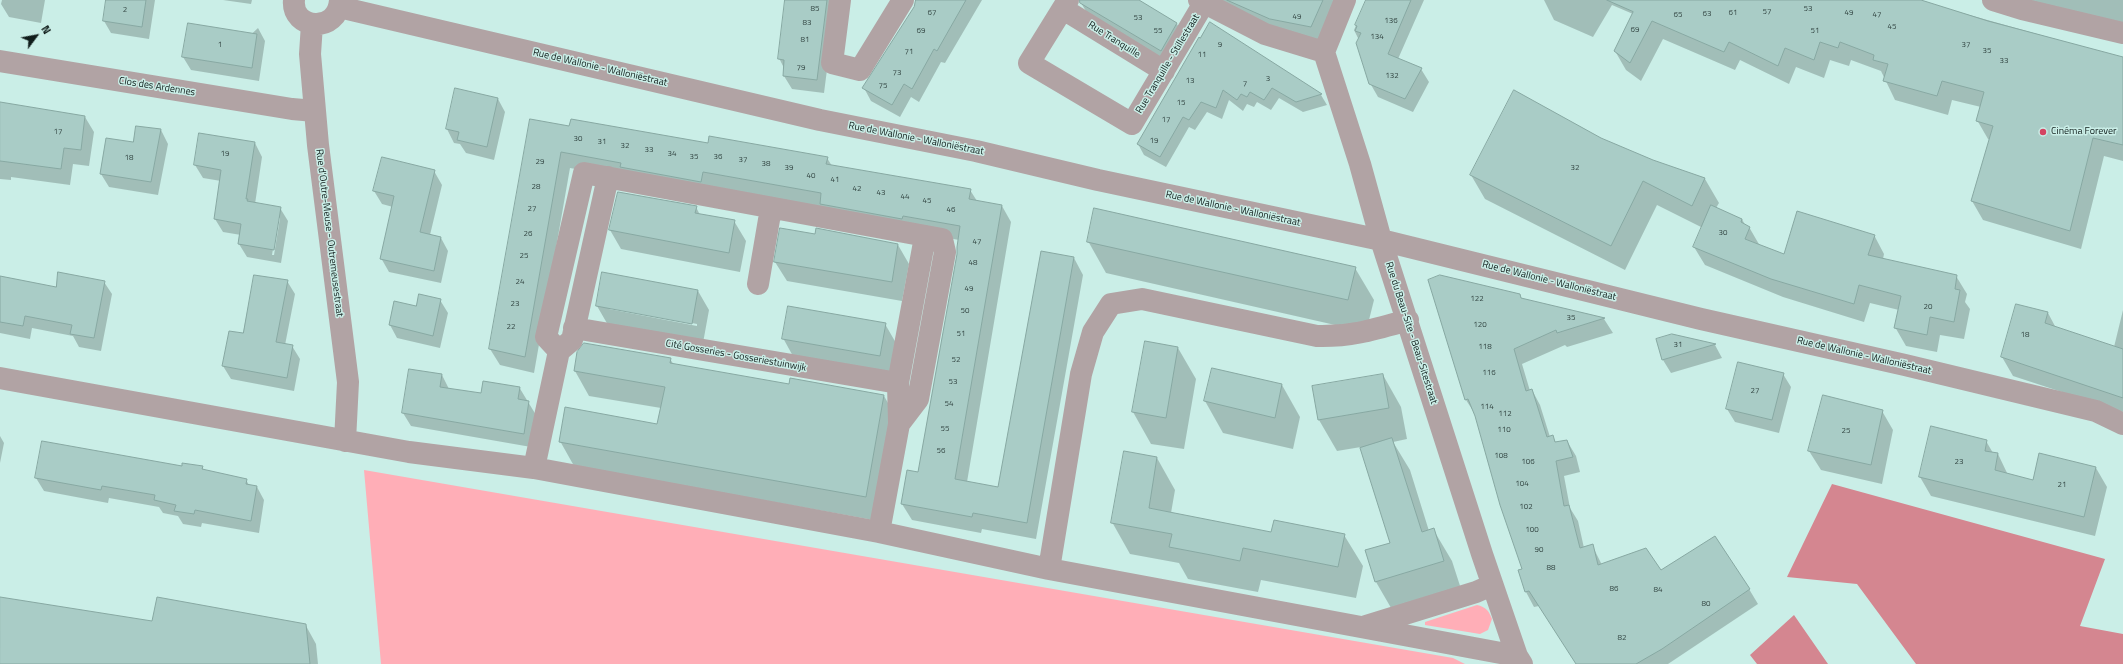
<!DOCTYPE html>
<meta charset="utf-8">
<style>
body{margin:0}
#map{position:relative;width:2123px;height:664px;overflow:hidden;background:#caeee7;font-family:"Titillium Web",sans-serif}
canvas{display:block}
.north{position:absolute;left:16px;top:16px;width:40px;height:40px;-webkit-text-stroke:3px #caeee7;paint-order:stroke;rotate:58deg;font-size:11px;font-weight:700;line-height:16px;text-align:center;color:#101d1b}
.north::after{content:'';display:block;margin:auto;width:14px;height:18px;background:#101d1b;clip-path:polygon(50% 0,100% 100%,50% 72%,0 100%)}
</style>
<div id="map">
<canvas width="2123" height="664"></canvas>
<div class="north">N</div>
</div>
<script>
const context = document.querySelector('canvas').getContext('2d');
context.lineJoin = 'round';
function fill(path, color) {
  context.fillStyle = color;
  context.fill(path, 'evenodd');
}
function stroke(path, color, width, dash) {
  context.strokeStyle = color;
  context.lineWidth = width;
  context.lineCap = dash ? 'butt' : 'round';
  context.setLineDash(dash || []);
  context.stroke(path);
}
function write(font, color, halo, rows, align = 'center') {
  context.font = font + ' "Titillium Web",sans-serif';
  context.lineWidth = 3;
  context.setLineDash([]);
  context.textBaseline = 'middle';
  context.strokeStyle = halo;
  context.fillStyle = color;
  for (const [text, x, y, turn = 0] of rows) {
    context.save();
    context.translate(x, y);
    context.rotate((+turn || 0) * Math.PI / 180);
    context.textAlign = isNaN(turn) ? turn : align;
    if (halo) context.strokeText(text, 0, 0);
    context.fillText(text, 0, 0);
    context.restore();
  }
}
const green = new Path2D(`
 M364 470 1453 658 1465 664H381Z
 M1477 605C1486 607 1489 611 1492 619L1488 630 1480 634 1425 625V622L1428 621Z`);
const forest = new Path2D(`
 M1832 484 2105 559 2080 626 2123 634V664H1916L1857 584 1787 577Z
 M1794 615 1828 664H1757L1750 655Z`);
const shadow = new Path2D(`
 M2 0H45L41 23 9 17 1 4Z
 M107 0H155L149 39 111 33 104 21Z
 M223 0H252L251 4Z
 M786 0H836L824 93 792 89 784 76V68L779 58Z
 M919 0H982L945 63 941 62 919 102 911 97 900 117 871 101 864 88Z
 M1083 0H1136L1177 24 1184 37 1169 63 1089 16 1081 3Z
 M1213 0H1336L1318 40 1278 32Z
 M1367 0H1424L1398 59 1421 69 1429 82 1413 112 1378 97 1370 83 1359 40 1354 30Z
 M1544 0H1916L2123 58V161L2104 156 2081 249 1983 220 1972 201 1990 140 1988 139 1977 120 1981 107 1952 100 1948 115 1895 100 1881 71 1851 60 1849 66 1830 60 1824 78 1796 67 1789 84 1740 60 1735 70 1663 39 1641 81 1626 70 1615 51 1633 14 1612 5 1593 37 1554 20Z
 M2028 0H2123V29Z
 M1210 24 1321 95 1327 105 1303 112 1279 98 1271 110 1257 102 1254 107 1247 104 1243 111 1229 100 1222 119 1207 112 1195 130 1189 127 1166 167 1144 155 1138 144 1199 38 1201 39Z
 M258 28 265 41 259 81 191 70 183 57 243 42Z
 M456 90 498 99 505 112 494 160 466 153 460 144 454 143 447 129Z
 M0 103 85 117 94 132 89 166 73 164 70 185 11 177V180L0 179Z
 M530 120 570 127 827 158 832 166 970 190 977 201 1002 206 1011 222 967 482 999 488 1074 258 1083 275 1036 539 982 529 981 533 912 520 902 504 918 473 958 254 959 240 570 168 534 373 500 365 490 349Z
 M161 130 168 144 158 195 109 187 101 174 134 143Z
 M1601 139 1653 161 1705 179 1719 203 1716 208 1742 219 1745 225 1749 227 1760 246 1785 256 1874 235 1884 254 1883 259 1956 276 1967 294 1965 302 1970 309 1964 339 1940 335 1937 352 1906 346 1895 327 1899 310 1870 303 1864 322 1783 297 1705 265 1694 247 1703 228 1657 205 1625 270 1485 199 1471 175Z
 M255 143 262 157 255 204 280 208 288 221 281 263 247 257 239 244 241 235 223 232 215 219 221 181 203 178 195 165ZM278 218H280L274 255H272Z
 M434 171 442 185 430 235 441 238 448 251 441 283 389 272 381 258 393 207 382 204 374 191Z
 M618 193 696 207 700 215 734 221 746 241 740 272 621 249 610 230Z
 M816 236 898 245 909 264 902 301 787 281 775 262Z
 M1088 241 1355 268 1374 300 1366 332 1106 273Z
 M0 277 56 288 104 282 112 294 101 351 79 347 73 336 32 328 30 339 0 333Z
 M287 281 295 294 285 345 292 346 300 359 294 391 231 379 223 366 244 334Z
 M698 291 709 310 703 343 608 325 597 306ZM609 307 697 324V326L609 309Z
 M1519 295 1522 299 1604 319 1613 333 1567 347 1565 345 1522 364 1530 391 1532 390 1540 405 1550 437 1552 436 1556 443 1567 441 1576 456 1580 472 1564 476 1570 508 1578 521 1584 548 1592 545 1602 565 1661 571 1749 589 1758 604 1668 664H1577L1539 606 1534 607 1526 592 1519 571 1523 570 1475 414 1466 400Z
 M440 300 448 313 440 348 397 338 390 325 395 302 417 307Z
 M2123 310V412L2013 376 2002 357 2048 313 2056 328 2114 347Z
 M885 324 896 343 891 375 794 358 783 338Z
 M1672 335 1715 345 1722 358 1671 373 1663 360 1658 340Z
 M1178 348 1196 379 1184 449 1151 444 1133 412Z
 M578 353 670 359 674 365 790 385 884 396 898 420 879 521 574 466 560 441 658 425 661 408 589 396 575 371Z
 M1783 374 1791 387 1779 433 1735 422 1727 409Z
 M442 375 449 389 482 394 519 387 536 415 531 447 411 426 403 413Z
 M1383 375 1401 407 1407 439 1393 442 1410 470 1429 531 1433 529 1452 561 1462 592 1394 613 1376 582 1366 550 1391 543 1361 447 1337 451 1319 420Z
 M1282 385 1300 417 1293 449 1223 433 1205 401Z
 M1882 411 1893 430 1882 484 1821 470 1809 451Z
 M0 436 4 443 0 463Z
 M1986 441 1993 453 1998 454 2008 475 2034 481 2096 468 2107 487 2095 536 1931 496 1920 477Z
 M1157 458 1175 490 1171 513 1272 534 1344 535 1363 566 1356 598 1261 580 1258 592 1188 579 1179 563 1130 554 1112 522Z
 M183 467H202L204 470 246 480 249 485 257 487 264 500 259 533 202 523 201 527 183 524 178 516 163 513 159 507 109 498 108 503 44 491 36 478Z
 M0 598 153 622 305 624 316 644 318 664H0Z`);
const building = new Path2D(`
 M106 0H146L142 27 103 21Z
 M785 0H827L817 80 783 76 784 60 778 59Z
 M916 0H966L937 51 934 49 912 89 904 84 892 105 862 88 914 7Z
 M1080 0H1139L1177 23 1161 51 1080 3Z
 M1227 0H1323L1311 27 1270 19Z
 M1366 0H1411L1388 54 1422 68 1405 99 1369 84 1356 43 1361 33 1355 31 1357 26 1355 25Z
 M1607 0H1921L1988 21 2123 57V145L2093 138 2070 231 1971 201 1993 126 1976 121 1984 92 1942 81 1937 96 1883 81 1888 64 1873 60 1874 55 1840 42 1838 48 1820 42 1814 60 1785 48 1778 66 1729 42 1724 52 1652 21 1630 63 1614 51 1633 12Z
 M1210 22 1322 94 1296 102 1272 88 1264 100 1250 92 1247 97 1241 94 1237 100 1223 90 1216 108 1201 102 1189 120 1183 117 1160 157 1137 144 1199 37 1200 38Z
 M188 23 257 34 252 68 182 57Z
 M455 88 498 98 487 147 457 140 459 132 446 129Z
 M1514 90 1601 138 1653 160 1705 178 1692 206 1643 181 1611 246 1470 175Z
 M0 102 85 116 81 150 64 148 61 169 0 161Z
 M530 119 569 126 571 119 708 143 709 136 828 157 826 164 971 189 969 199 1002 205 955 479 998 487 1041 251 1074 257 1027 523 973 513 972 517 901 504 907 470 918 472 957 254V247L960 226 903 216 902 219 820 204 821 193 703 172 701 182 620 167 621 163 561 152 525 357 489 349Z
 M136 126 161 129 151 182 100 174 106 138 133 142Z
 M199 133 255 142 246 199H248L247 201 281 207 274 250 238 244 241 224 214 219 221 170 194 165Z
 M382 157 435 170 420 232 441 237 434 271 380 259 394 196 373 191Z
 M618 192 697 206 695 213 735 220 729 253 609 230Z
 M1711 205 1742 219 1741 222 1750 227 1745 239 1784 254 1797 211 1875 235 1868 255 1957 275 1955 289 1960 290 1954 322 1930 317 1927 335 1894 328 1901 296 1859 285 1854 304 1771 279 1693 247Z
 M1094 208 1356 267 1348 300 1087 242Z
 M780 228 815 234 816 228 898 244 892 282 774 262Z
 M58 272 105 281 94 338 70 334 72 325 25 316 23 326 0 322V276L56 287Z
 M602 272 698 290 692 324 596 306Z
 M254 275 288 280 276 342 293 345 287 378 222 366 229 331 243 333Z
 M1440 275 1520 294 1521 298 1605 318 1557 333 1556 330 1514 349 1526 391 1532 389 1547 437 1553 435 1555 442 1567 440 1573 457 1556 461 1564 506 1569 505 1580 548 1593 544 1598 565 1646 548 1661 570 1715 536 1750 589 1662 649 1636 664H1576L1529 591 1525 592 1518 570 1522 569 1500 505 1475 416 1468 399 1465 400 1428 280Z
 M419 294 441 299 433 336 389 325 394 301 416 306Z
 M2016 304 2048 312 2045 323 2123 349V398L2001 357Z
 M788 306 886 323 880 356 782 339Z
 M1672 334 1716 344 1662 360 1656 339Z
 M1145 341 1178 347 1166 418 1132 412Z
 M584 343 671 358 670 363 789 384 790 378 884 395 866 497 559 442 565 407 657 424 665 387 574 371 577 352Z
 M1738 362 1784 373 1772 420 1726 409Z
 M1212 368 1282 384 1275 418 1204 401Z
 M409 369 442 374 440 387 481 393 483 381 520 387 518 399 529 401 524 434 402 413Z
 M1383 374 1389 408 1318 420 1312 386Z
 M1823 395 1883 410 1871 465 1808 451Z
 M1931 426 1987 440 1985 451 1998 453 1995 470 2033 480 2039 453 2096 467 2084 517 1919 477Z
 M1392 438 1422 532 1434 528 1444 561 1375 582 1365 550 1390 543 1360 448Z
 M42 441 182 466V463L203 466 202 469 247 479 246 484 257 486 251 521 195 510 194 514 174 511 176 505 154 500 155 495 102 486 101 490 35 478Z
 M1124 451 1157 457 1149 508 1271 532 1274 520 1345 534 1338 567 1243 548 1240 561 1211 555 1169 547 1172 534 1111 523Z
 M0 597 152 621 157 597 306 624 310 664H0Z`);
const minor = new Path2D(`
 M294 0C291 30 338 34 340 0
 M840 0 832 63 860 70 903 0
 M1068 0 1029 63 1132 124 1204 3
 M1199 0 1265 34 1324 52
 M1345 0 1324 52 1360 164 1381 240 1482 554 1517 656 1522 664
 M1993 0 2022 9 2123 33
 M339 7 820 120 976 151 1098 180 1381 240 1701 319 1905 365 2096 411 2123 424
 M1063 9 1164 71
 M312 24 310 54 318 145 348 382 345 441
 M0 61 292 109 315 111
 M758 284 771 208
 M574 328 898 383
 M559 351 546 337 584 173 942 239 945 252 918 399 899 424
 M0 378 409 452 534 468 879 532 1049 569 1517 656
 M534 468 559 351 572 340 608 177
 M879 532 899 424 898 383 925 237
 M1049 569 1081 374 1093 332 1111 304 1142 299 1317 336C1351 337 1376 329 1408 320
 M1366 626 1476 592 1492 585`);
const markers = [
 [2043,132,4,"#d44462"]
];
const numberNames = [
 ["85",815,9],
 ["53",1808,9],
 ["2",125,10],
 ["57",1767,12],
 ["67",932,13],
 ["61",1733,13],
 ["49",1849,13],
 ["63",1707,14],
 ["65",1678,15],
 ["47",1877,15],
 ["49",1297,17],
 ["53",1138,18],
 ["136",1391,21],
 ["83",807,23],
 ["45",1892,27],
 ["69",1635,30],
 ["69",921,31],
 ["55",1158,31],
 ["51",1815,31],
 ["134",1377,37],
 ["81",805,40],
 ["1",220,45],
 ["9",1220,45],
 ["37",1966,45],
 ["35",1987,51],
 ["71",909,52],
 ["11",1202,55],
 ["33",2004,61],
 ["79",801,68],
 ["73",897,73],
 ["132",1392,76],
 ["3",1268,79],
 ["13",1190,81],
 ["7",1245,84],
 ["75",883,86],
 ["15",1181,103],
 ["17",1166,120],
 ["17",58,132],
 ["30",578,139],
 ["19",1154,141],
 ["31",602,142],
 ["32",625,146],
 ["33",649,150],
 ["19",225,154],
 ["34",672,154],
 ["35",694,157],
 ["36",718,157],
 ["18",129,158],
 ["37",743,160],
 ["29",540,162],
 ["38",766,164],
 ["39",789,168],
 ["32",1575,168],
 ["40",811,176],
 ["41",835,180],
 ["28",536,187],
 ["42",857,189],
 ["43",881,193],
 ["44",905,197],
 ["45",927,201],
 ["27",532,209],
 ["46",951,210],
 ["30",1723,233],
 ["26",528,234],
 ["47",977,242],
 ["25",524,256],
 ["48",973,263],
 ["24",520,282],
 ["49",969,289],
 ["122",1477,299],
 ["23",515,304],
 ["20",1928,307],
 ["50",965,311],
 ["35",1571,318],
 ["120",1480,325],
 ["22",511,327],
 ["51",961,334],
 ["18",2025,335],
 ["31",1678,345],
 ["118",1485,347],
 ["52",956,360],
 ["116",1489,373],
 ["53",953,382],
 ["27",1755,391],
 ["54",949,404],
 ["114",1487,407],
 ["112",1505,414],
 ["55",945,429],
 ["110",1504,430],
 ["25",1846,431],
 ["56",941,451],
 ["108",1501,456],
 ["106",1528,462],
 ["23",1959,462],
 ["104",1522,484],
 ["21",2062,485],
 ["102",1526,507],
 ["100",1532,530],
 ["90",1539,550],
 ["88",1551,568],
 ["86",1614,589],
 ["84",1658,590],
 ["80",1706,604],
 ["82",1622,638]
];
const streetNames = [
 ["Rue Tranquille",1114,40,32],
 ["Rue Tranquille - Stillestraat",1168,64,-59],
 ["Rue de Wallonie - Walloniëstraat",600,68,13],
 ["Clos des Ardennes",157,87,9],
 ["Rue de Wallonie - Walloniëstraat",916,139,11],
 ["Rue de Wallonie - Walloniëstraat",1233,209,12],
 ["Rue d'Outre-Meuse - Outremeusestraat",329,233,83],
 ["Rue de Wallonie - Walloniëstraat",1549,281,14],
 ["Rue du Beau-Site - Beau-Sitestraat",1411,333,72],
 ["Cité Gosseries - Gosseriestuinwijk",736,356,10],
 ["Rue de Wallonie - Walloniëstraat",1864,356,13]
];
const poiNames = [
 ["Cinéma Forever",2051,132]
];
fill(green, '#ffaeb7');
fill(forest, '#d48690');
fill(shadow, '#0003');
fill(building, '#a9ccc6');
stroke(building, '#87a8a2', 1);
stroke(minor, '#b1a3a4', 22);
for (const [x, y, r, color] of markers) {
  const dot = new Path2D();
  dot.arc(x, y, r, 0, 2 * Math.PI);
  context.fillStyle = color;
  context.fill(dot);
  stroke(dot, '#caeee7', 1.5);
}
write('8px', '#364946', null, numberNames);
write('10px', '#101d1b', '#caeee7', streetNames);
write('10px', '#101d1b', '#caeee7', poiNames, 'left');
</script>
